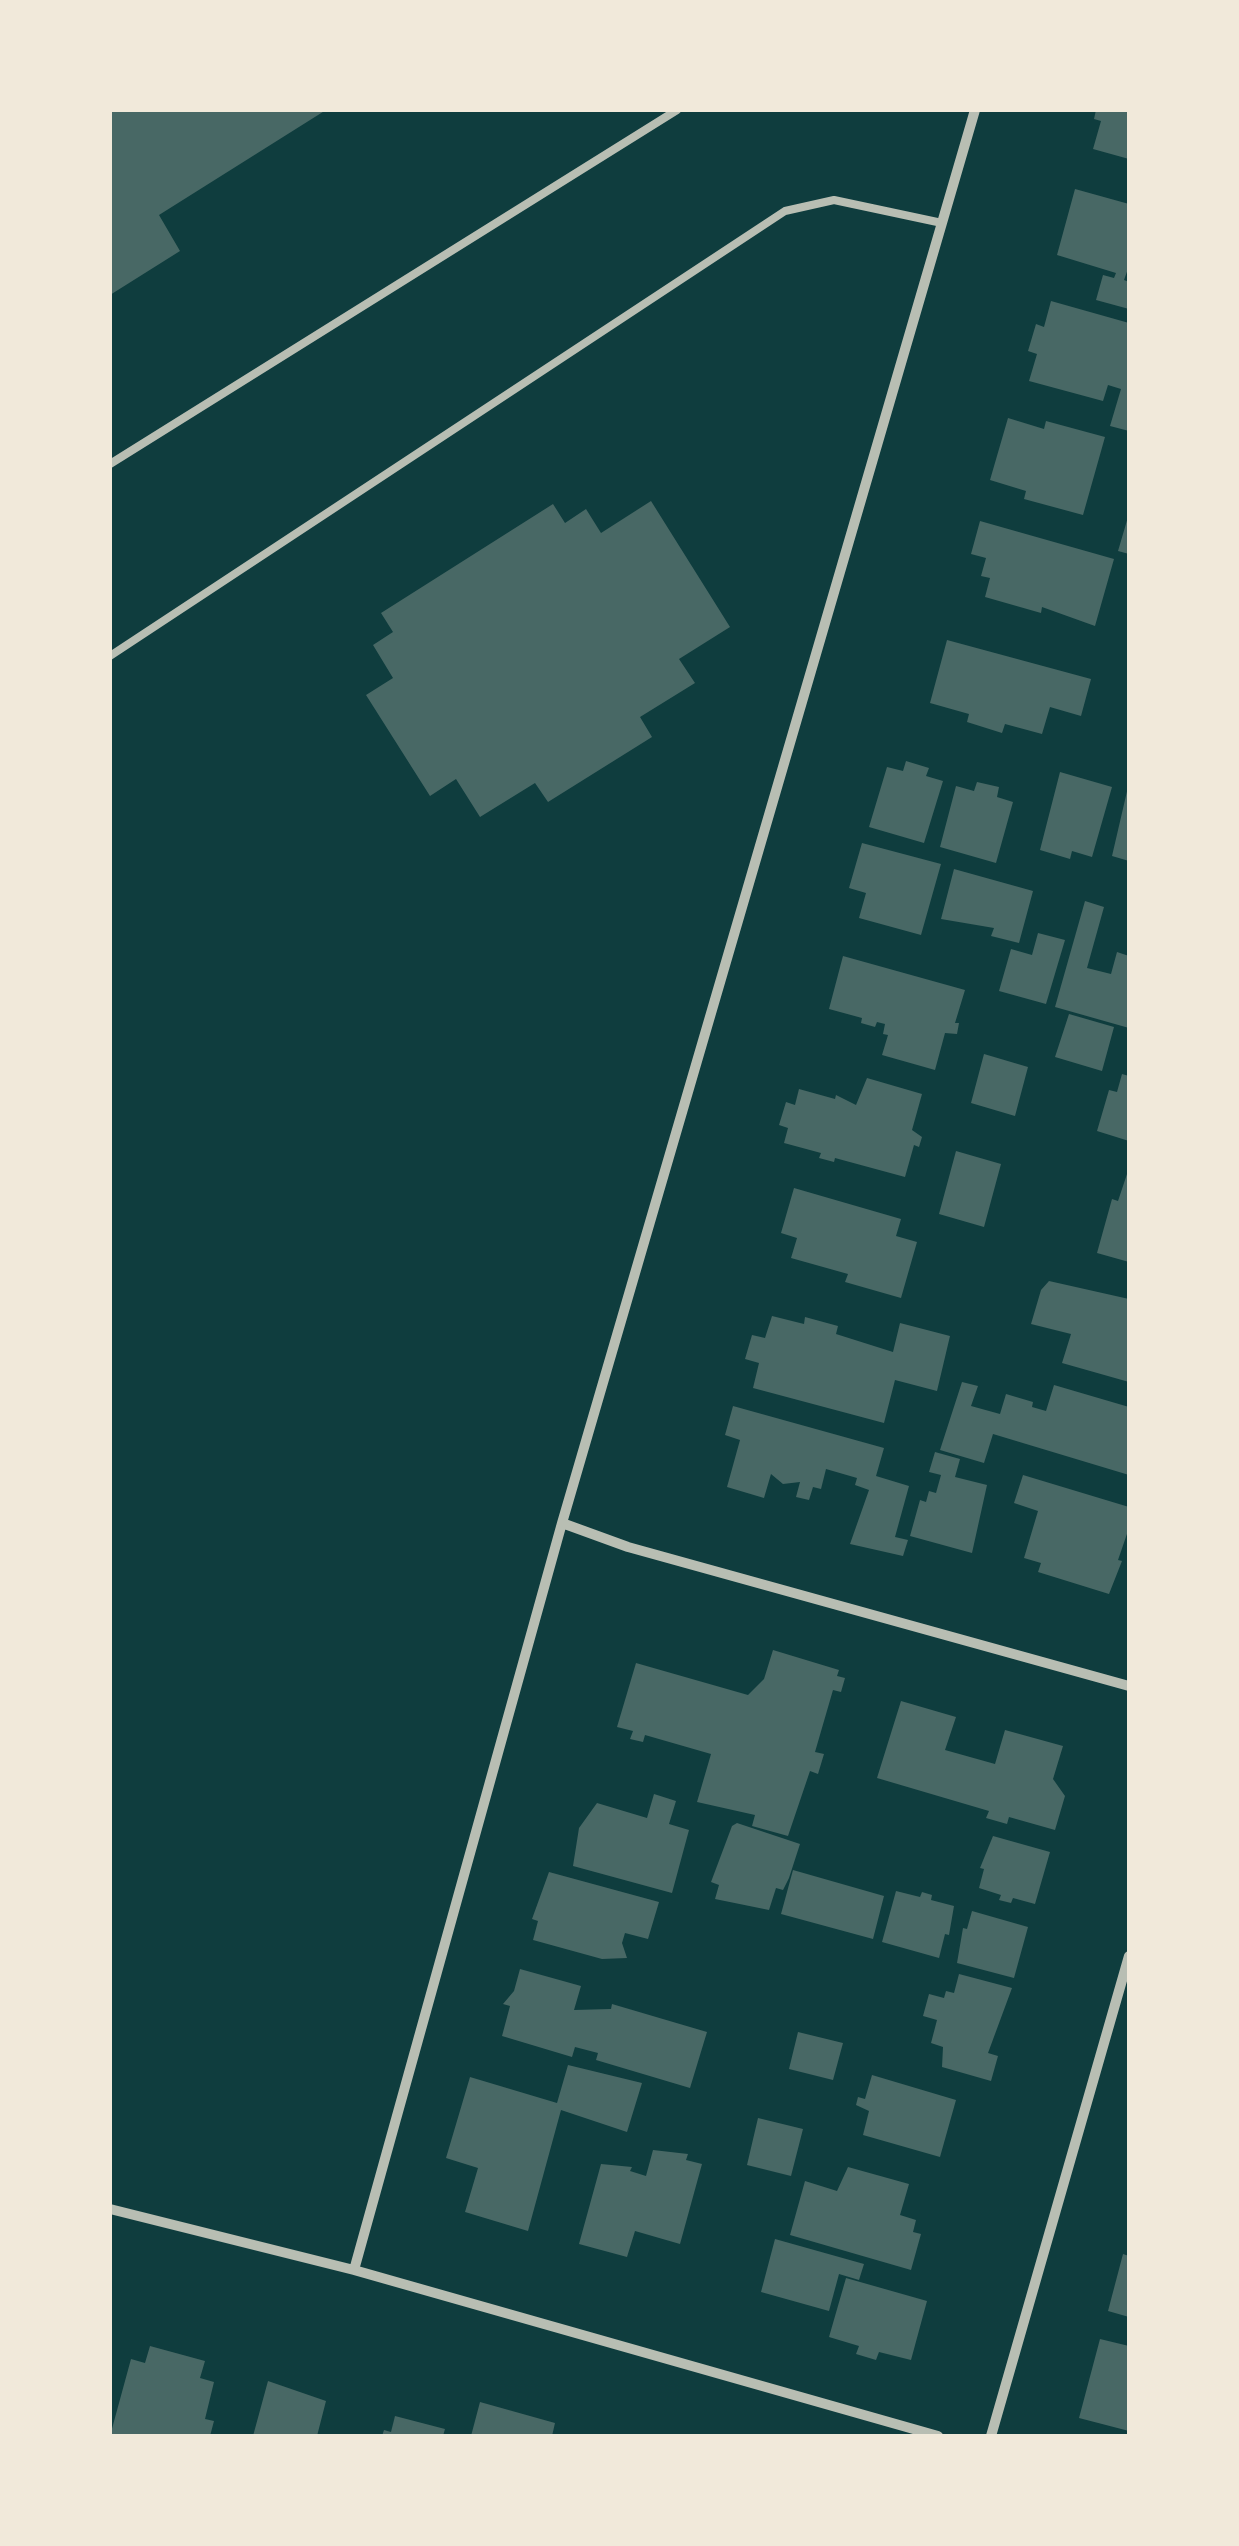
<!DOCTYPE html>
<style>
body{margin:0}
#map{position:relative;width:1239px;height:2546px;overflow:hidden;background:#0f3d3e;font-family:Cabin,sans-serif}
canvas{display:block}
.frame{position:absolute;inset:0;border:112px solid #f1e9da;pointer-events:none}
</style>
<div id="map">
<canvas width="1239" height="2546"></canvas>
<div class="frame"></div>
</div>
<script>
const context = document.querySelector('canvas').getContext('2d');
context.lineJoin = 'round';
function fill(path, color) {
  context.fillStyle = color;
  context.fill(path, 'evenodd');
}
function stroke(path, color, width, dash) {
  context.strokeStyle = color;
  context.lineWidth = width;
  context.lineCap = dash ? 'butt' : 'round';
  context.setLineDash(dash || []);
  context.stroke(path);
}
const building = new Path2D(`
 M110 110H326L159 215 180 251 110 295Z
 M1096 110H1129V159L1093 149 1101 121 1094 119Z
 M1075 189 1129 204V266L1124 280 1129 282V309L1096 300 1103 275 1114 278 1116 273 1057 255Z
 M1051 301 1129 323V431L1110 426 1121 389 1108 385 1103 401 1029 381 1037 354 1028 351 1036 324 1044 327Z
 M1008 418 1044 429 1046 421 1105 437 1083 515 1024 499 1026 491 990 480Z
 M651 501 730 627 679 659 695 683 640 717 652 737 548 802 535 783 480 817 456 779 430 796 366 695 393 678 373 645 393 632 381 613 553 504 565 523 586 509 601 533Z
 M1128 517 1129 518V554L1118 551Z
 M980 521 1114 559 1095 626 1042 607 1041 613 985 597 990 578 981 576 986 558 971 554Z
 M947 640 1091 679 1081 716 1050 707 1042 734 1005 724 1002 733 967 722 969 714 930 703Z
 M906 761 929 768 926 776 943 781 924 843 869 827 887 767 903 771Z
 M1060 772 1112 787 1092 857 1072 851 1070 859 1040 850Z
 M977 782 999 787 997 797 1013 802 996 863 940 847 956 786 974 791Z
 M1128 787H1129V861L1112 856Z
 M862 843 941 864 921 935 859 918 866 893 849 888Z
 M954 869 1033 891 1019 943 991 936 994 928 941 919Z
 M1085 901 1104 907 1087 968 1111 974 1117 952 1129 956V1028L1055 1007Z
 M1038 933 1065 940 1046 1004 999 991 1011 949 1032 955Z
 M843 956 965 990 955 1023H959L957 1034 945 1033 935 1070 882 1055 888 1035 883 1034 885 1024 877 1022 875 1027 861 1023 862 1018 829 1009Z
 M1069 1014 1114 1027 1102 1071 1055 1057Z
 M984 1054 1028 1067 1015 1116 971 1103Z
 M1122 1074 1129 1076V1141L1097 1131 1109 1090 1117 1092Z
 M867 1078 922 1094 912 1130 922 1137 919 1147 914 1145 905 1177 835 1158 834 1162 819 1158 821 1153 784 1143 788 1128 779 1125 786 1102 795 1105 799 1089 835 1099 836 1095 856 1105Z
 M956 1151 1001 1164 984 1227 939 1214Z
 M1129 1168V1262L1097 1253 1112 1199 1118 1201Z
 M794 1188 901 1219 896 1236 917 1242 901 1298 845 1282 848 1274 791 1258 797 1238 781 1233Z
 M1049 1281 1129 1299V1382L1062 1363 1071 1334 1031 1324 1041 1290Z
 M772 1316 804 1324 805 1317 838 1326 836 1334 893 1352 900 1323 950 1336 937 1391 895 1380 884 1423 753 1388 759 1363 745 1359 752 1335 765 1338Z
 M962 1382 978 1386 971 1406 1000 1414 1006 1394 1033 1402 1032 1407 1046 1411 1054 1385 1129 1407V1475L993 1434 984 1463 940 1450Z
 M733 1406 884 1448 876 1476 909 1486 895 1537 908 1540 903 1556 850 1544 869 1490 855 1485 857 1478 826 1469 821 1489 813 1487 809 1500 796 1497 800 1482 783 1484 771 1474 764 1498 727 1487 740 1440 725 1435Z
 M935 1452 960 1459 955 1477 987 1485 972 1553 910 1536 920 1500 926 1502 929 1491 936 1493 941 1475 929 1472Z
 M1023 1475 1129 1507V1528L1118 1560 1122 1561 1109 1594 1038 1572 1041 1563 1024 1558 1038 1511 1014 1503Z
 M773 1650 839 1670 837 1676 845 1678 841 1692 833 1690 815 1752 824 1754 818 1774 810 1771 788 1836 752 1826 755 1815 697 1802 711 1754 645 1735 643 1742 630 1739 633 1731 617 1727 636 1663 748 1695 764 1679Z
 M901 1701 956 1717 945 1750 995 1764 1005 1730 1063 1746 1053 1779 1065 1796 1055 1830 1009 1817 1007 1824 986 1818 989 1811 877 1778Z
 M654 1794 676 1801 669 1824 689 1830 672 1893 573 1866 579 1828 597 1803 647 1818Z
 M737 1823 800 1844 789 1878 783 1890 776 1888 769 1910 715 1899 719 1885 711 1882 732 1826Z
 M993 1836 1050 1852 1035 1904 1013 1898 1011 1903 999 1900 1001 1895 979 1888 984 1869 980 1868Z
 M793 1870 884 1896 873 1939 781 1914Z
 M549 1872 659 1902 648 1939 625 1933 622 1943 627 1958 602 1959 533 1940 538 1921 532 1919Z
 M896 1891 920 1897 922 1892 932 1895 931 1900 954 1906 949 1935 945 1934 939 1958 882 1942Z
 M972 1911 1028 1927 1014 1978 957 1963 963 1928 967 1929Z
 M520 1969 581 1986 574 2010 611 2009 612 2004 707 2032 690 2088 596 2060 598 2053 575 2047 572 2057 502 2036 510 2006 503 2004 514 1991Z
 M959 1974 1012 1988 988 2053 998 2056 991 2081 942 2067 943 2047 931 2043 937 2020 923 2016 929 1994 944 1998 946 1991 954 1993Z
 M798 2032 843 2043 833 2080 789 2069Z
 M568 2065 642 2083 627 2132 561 2110 528 2231 465 2212 478 2168 446 2158 470 2077 557 2103Z
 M872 2075 956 2100 940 2157 863 2135 869 2111 856 2105 858 2097 865 2099Z
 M758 2118 803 2129 791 2176 747 2165Z
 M653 2150 688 2154 686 2160 702 2164 680 2244 635 2231 627 2257 579 2244 601 2164 632 2167 630 2171 646 2176Z
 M848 2167 909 2184 900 2215 916 2220 913 2232 921 2234 911 2270 790 2235 805 2181 837 2191Z
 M775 2239 864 2264 859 2280 839 2274 829 2311 761 2292Z
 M1123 2254 1129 2256V2317L1108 2311Z
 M846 2278 927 2301 911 2360 879 2352 876 2360 856 2354 859 2346 829 2337Z
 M1100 2339 1129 2346V2431L1079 2418Z
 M150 2346 205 2361 200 2378 214 2382 205 2419 214 2421 210 2436H110L131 2359 145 2363Z
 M268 2381 326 2401 317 2436H253Z
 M480 2402 555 2423 552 2436H471Z
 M395 2416 445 2429 443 2436H382L384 2430 391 2432Z`);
const service = new Path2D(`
 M110 464 677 110
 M110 656 785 211 834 200 942 223`);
const minor = new Path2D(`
 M562 1523 628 1547 1129 1686
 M110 2209 354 2270 938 2436
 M354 2270 562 1523 975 110
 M991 2436 1129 1956`);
fill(building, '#486865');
stroke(service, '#b8beb3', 8);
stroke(minor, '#b8beb3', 10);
</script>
